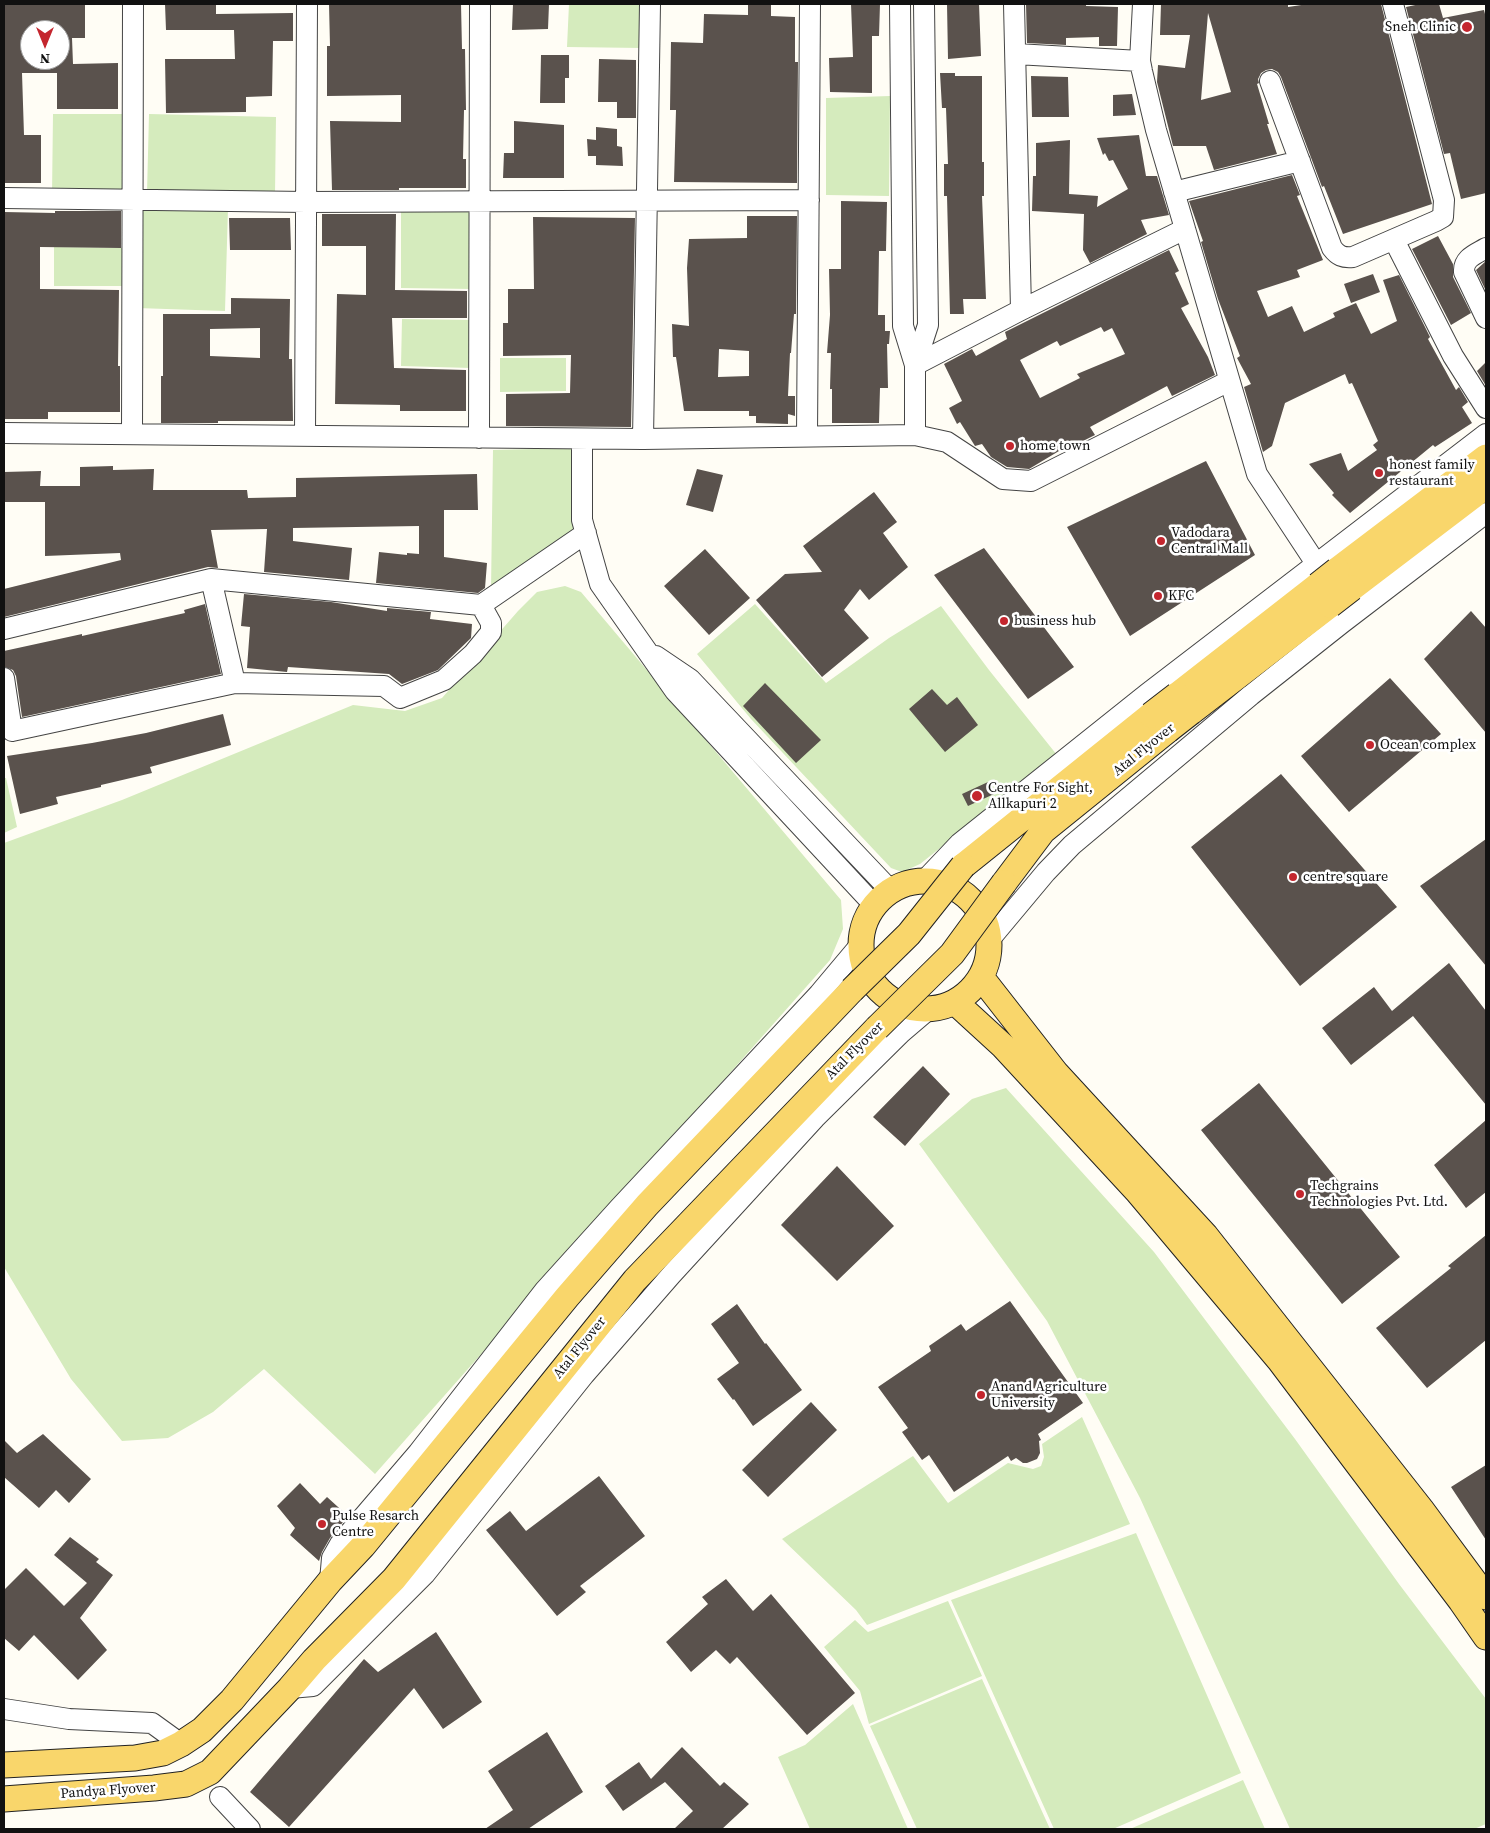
<!DOCTYPE html>
<style>
body{margin:0}
#map{position:relative;width:1490px;height:1833px;overflow:hidden;background:#fffdf5;font-family:"Source Serif 4",serif}
canvas{display:block}
.frame{position:absolute;inset:0;border:5px solid #111;pointer-events:none}
.north{position:absolute;left:20px;top:20px;width:50px;height:50px;box-sizing:border-box;background:#fff;border:1px solid #a0a0a0;border-radius:50%;rotate:180deg;font-size:14px;font-weight:700;line-height:20px;text-align:center;color:#111}
.north::after{content:'';display:block;margin:auto;width:18px;height:22px;background:#c4262e;clip-path:polygon(50% 0,100% 100%,50% 72%,0 100%)}
</style>
<div id="map">
<canvas width="1490" height="1833"></canvas>
<div class="frame"></div>
<div class="north">N</div>
</div>
<script>
const context = document.querySelector('canvas').getContext('2d');
context.lineJoin = 'round';
function fill(path, color) {
  context.fillStyle = color;
  context.fill(path, 'evenodd');
}
function stroke(path, color, width, dash) {
  context.strokeStyle = color;
  context.lineWidth = width;
  context.lineCap = dash ? 'butt' : 'round';
  context.setLineDash(dash || []);
  context.stroke(path);
}
function write(font, color, halo, rows, align = 'center') {
  context.font = font + ' "Source Serif 4",serif';
  context.lineWidth = 5;
  context.setLineDash([]);
  context.textBaseline = 'middle';
  context.strokeStyle = halo;
  context.fillStyle = color;
  for (const [text, x, y, turn = 0] of rows) {
    context.save();
    context.translate(x, y);
    context.rotate((+turn || 0) * Math.PI / 180);
    context.textAlign = isNaN(turn) ? turn : align;
    if (halo) context.strokeText(text, 0, 0);
    context.fillText(text, 0, 0);
    context.restore();
  }
}
const green = new Path2D(`
 M569 4H642V48L567 47Z
 M890 96 889 196 826 195V98Z
 M53 114H129L127 195H52Z
 M149 114 276 117 275 194 147 193Z
 M138 205 228 208 225 311 137 308Z
 M401 209H472V289L401 288Z
 M54 247 128 248V286H54Z
 M402 319 472 320 471 368 401 366Z
 M500 358H566V391L500 392Z
 M573 448V534L491 589 493 450Z
 M565 586 581 592 841 900 843 929 830 960 375 1474 264 1369 213 1412 168 1438 122 1441 71 1379 4 1267V843L122 800 353 705 405 711 442 698 518 611 537 592Z
 M755 604 826 683 889 638 941 606 989 670 1057 755 920 864 902 872 891 868 751 719 697 654Z
 M4 778H6L17 827 4 833Z
 M1006 1088 1154 1252 1295 1439 1399 1584 1486 1699V1824L1474 1829H1290L1140 1498 1047 1321 919 1144 972 1099Z
 M1082 1417 1130 1524 867 1625 856 1610 782 1539 913 1456 948 1503 1008 1463 1033 1469 1041 1466 1044 1457 1042 1444Z
 M1136 1533 1241 1773 1113 1829H1054L951 1600Z
 M948 1601 982 1676 869 1724 860 1691 824 1647 855 1620 868 1632Z
 M982 1679 1050 1829H917L870 1726Z
 M853 1704 908 1829H810L778 1757 805 1745Z
 M1243 1780 1265 1829H1130Z`);
const building = new Path2D(`
 M4 4H85V38H72L73 64 118 63V109H57V73H22L24 135H41V183H4ZM30 30H60V60H30Z
 M165 4H216V14L293 13V41H273L272 96 246 97V112L166 113 165 59H235L234 30H166Z
 M329 4H461L462 49H465L466 110H464L463 159H466V188H399V190H332L330 121 401 122V95L327 96V46H330Z
 M513 4H549L548 29 512 30Z
 M748 4H771V16L795 17V62H798L797 183 674 182 676 110H670L671 42 703 43 704 14 748 15Z
 M851 4H880L879 36H872V93L830 92 829 58 853 57Z
 M947 4H979L981 56 948 59Z
 M1026 4H1086V6L1118 7 1117 46H1099V37L1066 38V45L1027 43Z
 M1161 4H1288V7L1308 4H1381L1432 204 1343 234 1324 186 1322 187 1281 77 1278 72 1272 69 1266 70 1261 73 1258 79 1259 83 1257 84 1269 124H1267L1277 154 1214 170 1206 146H1173L1157 82 1158 65 1185 68 1190 35H1160ZM1208 13 1231 92 1201 100Z
 M1420 4H1439L1443 18 1484 10 1486 18V193L1461 199 1450 153 1444 154 1406 7Z
 M541 55H569V78H565V103H540Z
 M599 59 636 60V118H617V102H598Z
 M940 73H955V76H982V162H984V196H982L986 299H963L964 314H950L947 196H944V164H948L946 108H942Z
 M1031 76 1068 77 1069 117H1032Z
 M1132 94 1136 115 1113 116V95Z
 M514 121 564 125V178H503L504 153H514Z
 M596 127 617 129V146L622 147 623 166 596 165V156H588L587 139 596 140Z
 M1139 135 1146 176H1157L1169 215 1141 220 1147 234 1090 263 1083 250 1084 214 1032 211 1033 176H1036V143L1070 140 1069 194 1098 196 1097 207 1128 189 1113 160 1109 161 1105 153 1103 155 1097 138Z
 M1292 175 1300 195 1297 196 1323 260 1297 270 1300 277 1257 291 1268 317 1292 306 1304 332 1335 317 1333 313 1356 303 1371 334 1397 321 1383 280 1399 275 1430 337 1428 339 1456 390 1459 387 1468 402 1462 407 1472 423 1435 447 1433 445 1350 513 1332 495 1334 493 1309 464 1341 453 1348 471 1377 450 1373 445 1378 441 1352 383 1349 384 1345 374 1285 403 1272 446 1263 452 1244 387 1251 384 1237 358 1240 356 1218 299 1201 242 1203 241 1189 201Z
 M841 201 887 202 886 251H879L878 315H885V331H890L889 344H887L888 388H880L879 423H832V389H830L831 353H827L830 315 829 269H841Z
 M55 211H121V248L40 247V289L119 290 118 366H120V412H48V419H4V212L55 213Z
 M322 214H396L395 290 467 291V318H392L394 368 466 370V411H400V405L335 404 337 294 366 295V246H322Z
 M747 216H797L796 314H794L791 353H790L788 396H795V416L788 414V424L756 423V416H749V411H684L676 357H673L672 324 689 326 687 268 689 239 747 238ZM719 349 749 351V376L718 377Z
 M533 217 635 218 631 427 506 426V394L570 393 571 355 503 356V323H508V289H534Z
 M229 218H290L291 250H230Z
 M1438 236 1453 264V277L1471 313 1451 325 1412 249Z
 M1169 250 1179 271 1175 273 1189 304 1181 308 1208 357 1215 375 1172 396 1167 386 1090 427 1095 435 1065 450 1064 448 1029 469 1007 467 991 457 982 444 975 446 960 422 957 424 949 408 962 401 944 364 972 349 976 356 1007 339 1005 332ZM1101 327 1104 332 1112 328 1125 354 1077 374 1080 378 1040 398 1020 360 1057 341 1060 346Z
 M1486 261V291L1476 270Z
 M1373 274 1380 292 1351 303 1344 284Z
 M231 298 290 299 289 359H292L293 421H218V423H161V376H163V314H231ZM260 328V358L210 356V329Z
 M1486 362V386L1477 371Z
 M1206 461 1255 555 1130 636 1067 527Z
 M113 466V470L154 469 153 490H247L248 498 296 497V478L477 474 478 510H444V557L487 563 485 588 478 593 376 583 379 552 407 555V553L419 554V526L293 528V541L352 548 349 580 264 572 267 529 211 530 218 568 208 567 4 617V589L121 560 120 553 45 556V502H4V472L41 471 40 486H80V467Z
 M697 469 723 475 713 512 686 505Z
 M874 492 897 522 883 533 908 567 869 600 860 589 844 610 869 638 822 677 756 600 785 574 822 572 803 546Z
 M984 548 1074 667 1028 699 934 575Z
 M705 549 750 598 709 635 664 586Z
 M244 594 331 602 387 611V608L431 612 430 619 472 624 471 638 438 670 402 684 389 674 288 667 287 672 247 668 250 627 241 626Z
 M205 604 221 674 22 717 16 676 13 670 5 667 4 651 82 634V636L185 613 184 610Z
 M1471 611 1486 628V733L1424 659Z
 M1390 678 1441 734 1349 812 1301 756Z
 M765 683 821 740 796 763 743 706Z
 M932 689 947 705 957 697 978 725 945 752 909 709Z
 M223 714 231 745 150 767 152 773 101 785V787L56 797 58 804 20 814 7 756 92 743 146 733Z
 M1281 774 1397 907 1300 986 1191 847Z
 M988 782 994 794 968 806 962 794Z
 M1486 839V966L1420 886Z
 M1449 963 1486 1011V1105L1413 1016 1351 1065 1322 1028 1374 987 1392 1011Z
 M923 1066 950 1094 905 1146 873 1117Z
 M1259 1083 1400 1257 1342 1304 1201 1130Z
 M1486 1120V1192L1466 1208 1434 1165Z
 M837 1166 894 1226 837 1281 781 1225Z
 M1486 1235V1340L1427 1388 1376 1328 1451 1268 1448 1266Z
 M1010 1301 1083 1403 1038 1434 1041 1440 1039 1441 1040 1453 1037 1459 1027 1463H1023L1016 1458 1011 1461 1008 1456 954 1492 929 1455 922 1460 902 1432 908 1428 878 1387 931 1351 929 1346 961 1324 966 1331Z
 M737 1304 765 1344 766 1343 802 1390 753 1426 734 1399 733 1400 717 1379 739 1363 711 1324Z
 M811 1402 837 1430 768 1497 742 1470Z
 M43 1434 91 1479 69 1503 56 1490 39 1508 4 1477V1440L17 1453Z
 M1486 1465V1540L1451 1487Z
 M599 1476 645 1536 580 1586 586 1592 557 1616 486 1530 510 1511 526 1531Z
 M300 1483 320 1504 327 1497 348 1516 330 1538 322 1552 319 1561 290 1535 295 1528 277 1506Z
 M70 1537 99 1559 96 1562 113 1575 80 1618 107 1650 78 1680 34 1635 19 1651 4 1638V1590L26 1568 64 1606 87 1583 54 1555Z
 M726 1579 753 1611 771 1594 855 1693 807 1735 737 1657 730 1664 716 1650 691 1672 666 1642 708 1604 702 1597Z
 M436 1632 482 1702 443 1729 414 1688 289 1827 250 1792 364 1659 378 1672Z
 M547 1732 583 1792 528 1829H485L513 1810 488 1771Z
 M682 1747 720 1786 724 1782 749 1804 722 1829H674L693 1811 665 1782 623 1811 605 1786 639 1762 651 1779Z`);
const minor = new Path2D(`
 M900 4 903 326 915 365V435
 M1014 4 1021 310
 M1143 4 1140 61 1142 71 1156 130 1257 474 1317 565 1356 612
 M1016 54 1140 61
 M1270 81 1332 248C1338 256 1343 258 1353 257L1436 221 1443 217 1444 200 1393 4
 M1174 192 1300 161
 M4 198 306 202 809 200
 M1394 240 1453 356 1486 408
 M1486 248C1476 254 1463 258 1464 272L1486 318
 M915 365 928 325 924 4
 M915 365 1021 310 1185 229
 M4 433 643 439 915 435 947 442 1003 479 1031 481 1229 381
 M132 434 133 4
 M305 436 307 4
 M807 436 810 4
 M479 438 480 4
 M582 439V520L600 584 675 691 874 905
 M643 439 650 4
 M211 579 235 683
 M4 629 211 579 481 605 586 533
 M656 656 690 679 891 891
 M4 678 12 731 235 683 384 686 400 698 444 680 473 654 491 632V623L481 605
 M923 882 960 843 1148 693 1486 434
 M990 939 1046 872 1072 845 1251 695 1342 623 1486 513
 M330 1581 332 1558 340 1544 418 1453 545 1290 620 1207 819 994 861 944
 M290 1688 313 1686 425 1574 584 1375 672 1274 815 1118 901 1033 928 1010
 M4 1709 69 1719 152 1723 181 1744
 M220 1797 250 1829`);
const major = new Path2D(`
 M1337 570 1486 457
 M1352 588 1486 486
 M1177 695 1318 585
 M1191 712 1330 605
 M963 866 1151 715
 M861 945a64 64 0 1 1 128 0a64 64 0 1 1-128 0Z
 M1004 883 1043 831 1168 730
 M981 977 1056 1073 1206 1236 1421 1509 1486 1597
 M955 1002 1003 1046 1137 1191 1280 1361 1461 1601 1486 1637
 M4 1765 135 1758 163 1753 181 1744 202 1730 232 1700 330 1581 363 1546 567 1297 647 1205 852 990
 M4 1799 154 1788 186 1784 210 1772 290 1688 314 1660 394 1579 635 1280 877 1028`);
const majorBridge = new Path2D(`
 M1318 585 1337 570
 M1330 605 1352 588
 M1151 715 1177 695
 M1168 730 1191 712
 M852 990 909 934 963 866
 M877 1028 952 954 1004 883`);
const markers = [
 [1467,27,6,"#c4262e"],
 [1010,446,5,"#c4262e"],
 [1379,473,5,"#c4262e"],
 [1161,541,5,"#c4262e"],
 [1158,596,5,"#c4262e"],
 [1004,621,5,"#c4262e"],
 [1370,745,5,"#c4262e"],
 [977,796,6,"#c4262e"],
 [1293,877,5,"#c4262e"],
 [1300,1194,5,"#c4262e"],
 [981,1395,5,"#c4262e"],
 [322,1524,5,"#c4262e"]
];
const poiNames = [
 ["Sneh Clinic",1456,27,"right"],
 ["home town",1020,446],
 ["honest family",1389,465],
 ["restaurant",1389,481],
 ["Vadodara",1171,533],
 ["Central Mall",1171,549],
 ["KFC",1168,596],
 ["business hub",1014,621],
 ["Ocean complex",1380,745],
 ["Centre For Sight,",988,788],
 ["Allkapuri 2",988,804],
 ["centre square",1303,877],
 ["Techgrains",1310,1186],
 ["Technologies Pvt. Ltd.",1310,1202],
 ["Anand Agriculture",991,1387],
 ["University",991,1403],
 ["Pulse Resarch",332,1516],
 ["Centre",332,1532]
];
const streetNames = [
 ["Atal Flyover",1144,750,-39],
 ["Atal Flyover",855,1051,-45],
 ["Atal Flyover",580,1348,-51],
 ["Pandya Flyover",108,1791,-4]
];
fill(green, '#d5ebbd');
fill(building, '#5a524d');
stroke(minor, '#444', 22);
stroke(major, '#222', 27);
stroke(minor, '#fff', 20);
stroke(major, '#f9d66b', 25);
stroke(majorBridge, '#222', 27, []);
stroke(majorBridge, '#f9d66b', 25);
for (const [x, y, r, color] of markers) {
  const dot = new Path2D();
  dot.arc(x, y, r, 0, 2 * Math.PI);
  context.fillStyle = color;
  context.fill(dot);
  stroke(dot, '#fff', 2);
}
write('14px', '#111', '#fff', poiNames, 'left');
write('14px', '#111', '#fff', streetNames);
</script>
